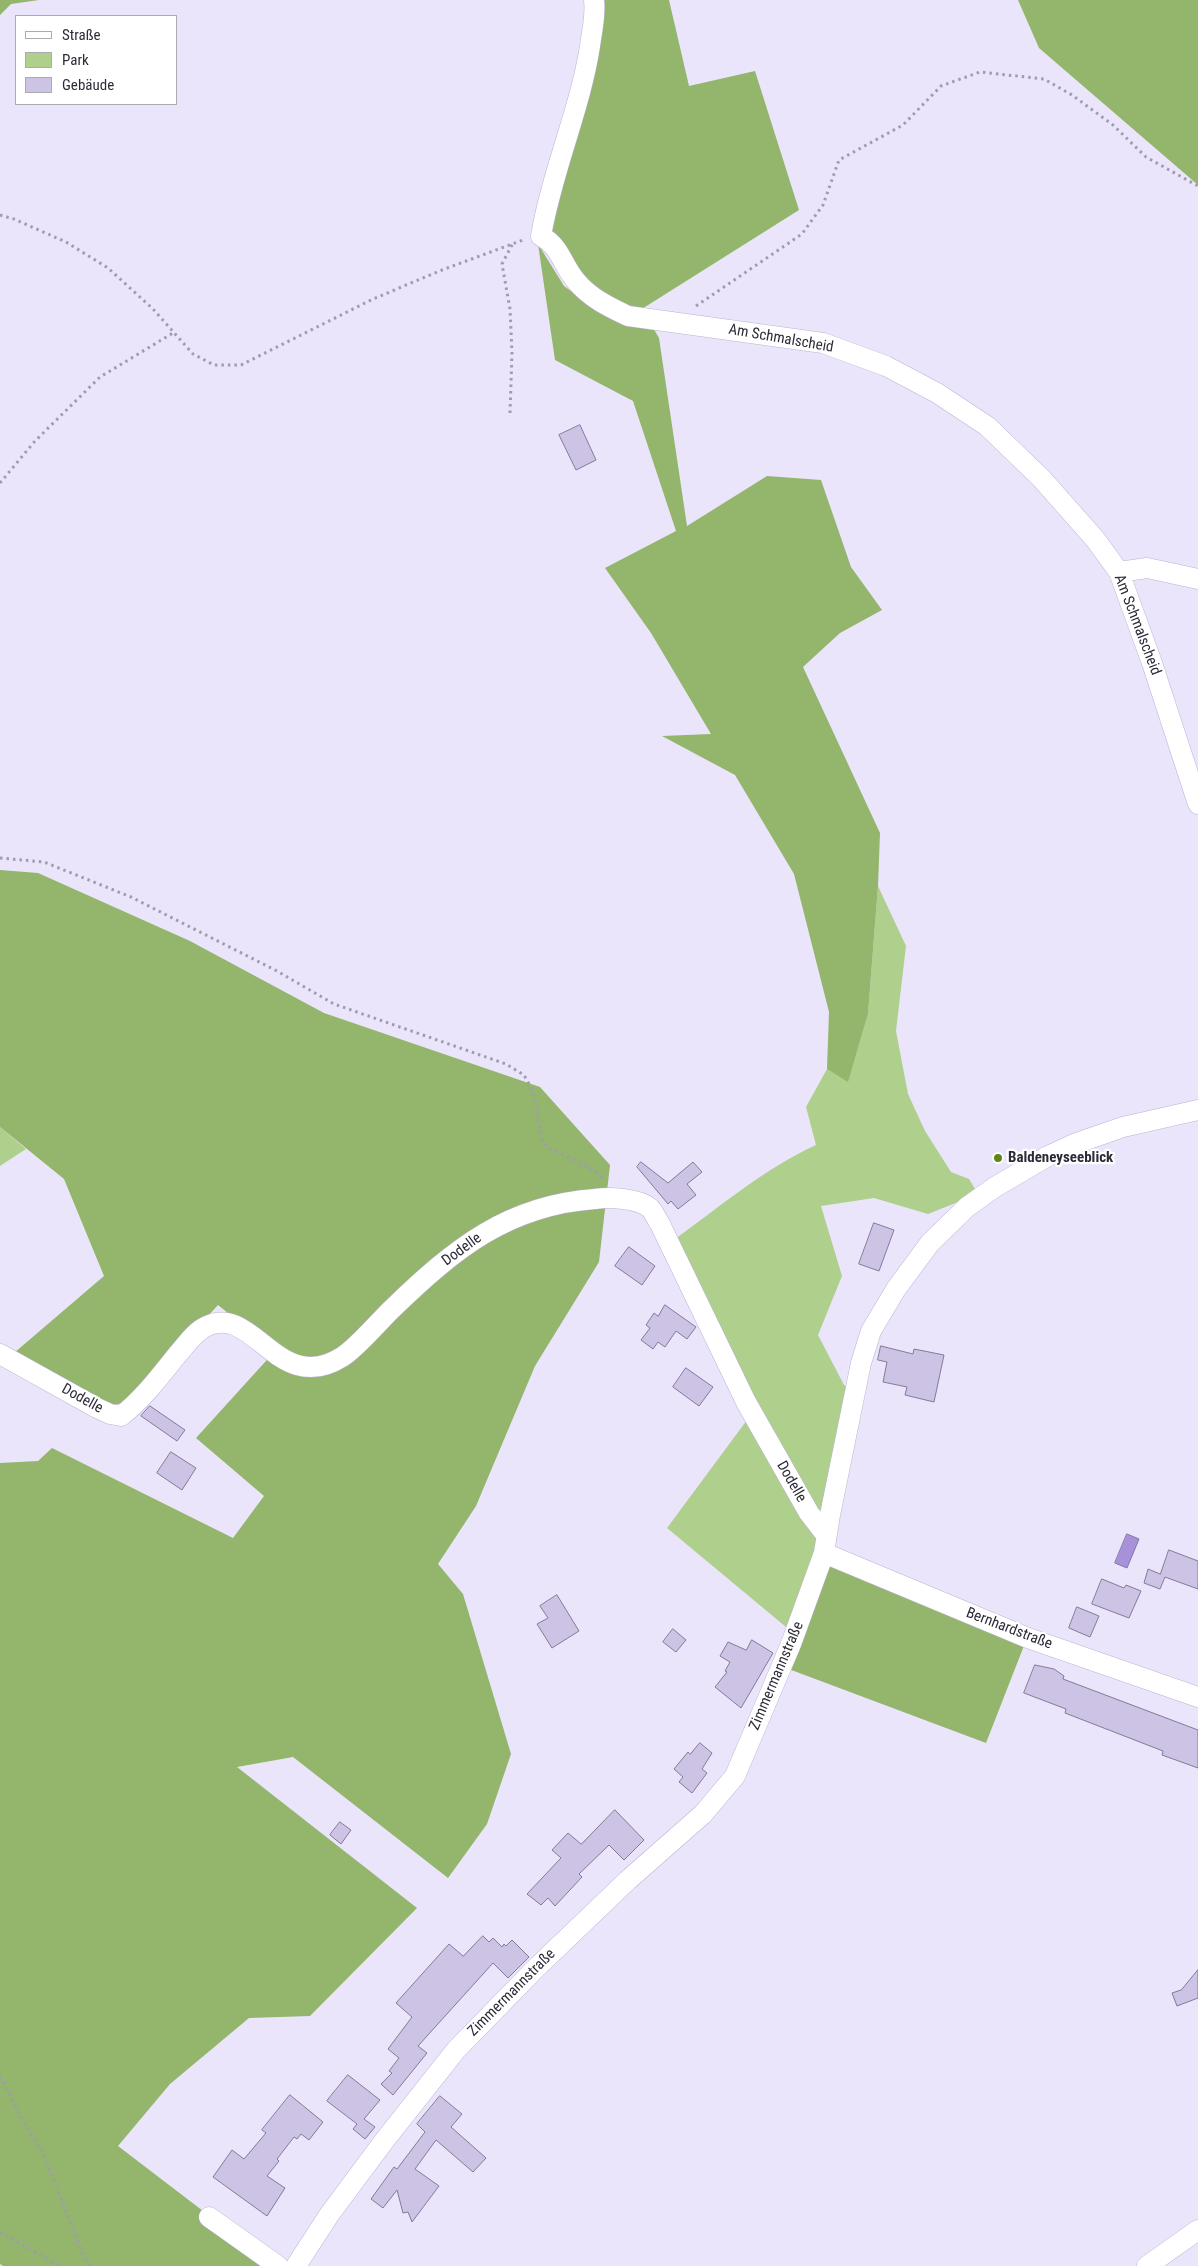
<!DOCTYPE html>
<meta charset="utf-8">
<style>
body{margin:0}
#map{position:relative;width:1198px;height:2266px;overflow:hidden;background:#eae5fa;font-family:"Roboto Condensed",sans-serif}
canvas{display:block}
.legend{position:absolute;left:15px;top:15px;width:162px;height:90px;box-sizing:border-box;background:#fff;border:1px solid #abaaaf;margin:0;padding:6px 9px;list-style:none;font-size:15px;color:#2e2b38}
.legend li{display:flex;align-items:center;gap:10px;height:25px}
.legend b{width:25px;border:1px solid #abaaaf}
</style>
<div id="map">
<canvas width="1198" height="2266"></canvas>
<ul class="legend">
<li><b style="height:6px;background:#fff"></b>Straße</li>
<li><b style="height:14px;background:#afcf8d"></b>Park</li>
<li><b style="height:14px;background:#ccc3e5"></b>Gebäude</li>
</ul>
</div>
<script>
const context = document.querySelector('canvas').getContext('2d');
context.lineJoin = 'round';
function fill(path, color) {
  context.fillStyle = color;
  context.fill(path, 'evenodd');
}
function stroke(path, color, width, dash) {
  context.strokeStyle = color;
  context.lineWidth = width;
  context.lineCap = dash ? 'butt' : 'round';
  context.setLineDash(dash || []);
  context.stroke(path);
}
function write(font, color, halo, rows, align = 'center') {
  context.font = font + ' "Roboto Condensed",sans-serif';
  context.lineWidth = 4.5;
  context.setLineDash([]);
  context.textBaseline = 'middle';
  context.strokeStyle = halo;
  context.fillStyle = color;
  for (const [text, x, y, turn = 0] of rows) {
    context.save();
    context.translate(x, y);
    context.rotate((+turn || 0) * Math.PI / 180);
    context.textAlign = isNaN(turn) ? turn : align;
    if (halo) context.strokeText(text, 0, 0);
    context.fillText(text, 0, 0);
    context.restore();
  }
}
const green = new Path2D(`
 M878 886 906 946 896 1031 908 1094 925 1131 951 1172 969 1179 978 1194 928 1214 874 1198 821 1206 842 1276 818 1335 844 1385 854 1390 827 1518 792 1632 667 1528 750 1416 671 1242C717 1209 765 1168 816 1145L806 1107 827 1069 848 1081 868 1014Z
 M0 1127 26 1149 0 1166Z`);
const forest = new Path2D(`
 M0 0H39L11 4 0 15Z
 M600 0H669L689 86 755 71 799 210 637 312 613 303 580 277 547 231Z
 M1018 0H1198V185L1039 48Z
 M538 244 564 286 605 316 652 326 659 338 687 526 767 476 821 480 851 567 882 610 840 633 803 667 880 833 878 886 868 1014 848 1082 827 1069 829 1012 794 874 735 775 662 736 711 734 651 633 605 568 676 531 633 401 555 360Z
 M0 870 38 873 190 941 324 1013 540 1087 610 1165 599 1262 535 1366 476 1506 438 1564 463 1594 511 1754 487 1824 448 1878 293 1757 237 1767 417 1908 310 2016 249 2018 170 2084 118 2146 275 2266H3L0 2264V1463L38 1461 52 1448 233 1538 264 1496 196 1438 275 1351 218 1305 128 1402 113 1405 14 1353 104 1276 64 1179 0 1127Z
 M827 1556 1027 1638 986 1743 786 1668Z`);
const water = new Path2D(`
 M1127 1534 1139 1539 1127 1568 1115 1563Z`);
const building = new Path2D(`
 M580 425 596 460 576 470 559 435Z
 M641 1162 668 1183 693 1162 702 1172 687 1184 696 1195 678 1209 671 1201 668 1204 637 1167Z
 M874 1223 894 1230 879 1271 859 1264Z
 M629 1247 655 1266 642 1285 615 1266Z
 M665 1305 696 1327 687 1339 676 1331 665 1347 658 1342 653 1349 641 1340 650 1328 646 1325 654 1313 658 1316Z
 M881 1346 913 1354 914 1349 944 1355 934 1402 905 1395 907 1387 883 1382 887 1362 878 1360Z
 M686 1368 713 1387 699 1406 673 1387Z
 M150 1406 185 1430 177 1441 141 1416Z
 M171 1452 196 1468 182 1490 157 1473Z
 M1169 1550 1198 1561V1589L1165 1577 1160 1589 1144 1583 1148 1569 1160 1574Z
 M1102 1579 1124 1588 1126 1585 1141 1591 1129 1618 1092 1604Z
 M557 1595 579 1631 552 1648 537 1624 548 1618 540 1606Z
 M1077 1607 1099 1616 1090 1637 1069 1628Z
 M673 1629 686 1640 676 1652 663 1642Z
 M752 1640 773 1653 741 1708 715 1687 727 1672 725 1671 730 1662 720 1656 728 1642 746 1650Z
 M1035 1665 1054 1669 1064 1676 1063 1679 1198 1730V1768L1162 1755 1163 1751 1065 1713 1066 1709 1024 1693Z
 M700 1743 712 1753 702 1769 707 1773 692 1793 679 1782 683 1777 674 1769 688 1752 690 1754Z
 M615 1810 644 1840 624 1860 609 1845 579 1874 582 1877 555 1906 548 1898 541 1905 527 1894 561 1858 552 1850 568 1833 581 1844Z
 M340 1822 351 1830 341 1844 330 1835Z
 M483 1936 489 1942 493 1938 502 1947 504 1944 506 1946 512 1940 529 1957 508 1978 493 1963 418 2046 427 2053 393 2095 381 2084 392 2073 389 2071 399 2058 388 2049 412 2017 396 2003 449 1944 463 1956Z
 M1198 1970V1998L1177 2006 1172 1993 1181 1990Z
 M348 2075 380 2100 364 2119 375 2127 365 2139 353 2129 357 2124 327 2101Z
 M290 2095 323 2122 309 2140 301 2134 297 2139 294 2137 277 2159 279 2161 267 2176 285 2188 267 2216 213 2177 232 2150 244 2159 266 2133 262 2130Z
 M440 2096 462 2114 451 2127 486 2158 473 2172 436 2140 415 2169 439 2186 412 2222 408 2212 403 2213 397 2190 383 2208 371 2199 394 2167 397 2169 425 2132 417 2124Z`);
const path = new Path2D(`
 M0 215 14 219 66 242 108 268 153 309 193 354 214 365H241L373 299 442 270 523 240
 M696 306 802 234 823 205 839 160 903 125 941 86 980 72 1044 79 1072 95 1113 125 1146 157 1198 186
 M510 413 512 353 510 309 502 264 513 243
 M0 483 35 441 100 377 173 333
 M0 858 44 862 131 897 277 971 334 1004 506 1064 524 1075 533 1091 542 1139 547 1147 594 1170 605 1180
 M0 2076 22 2119 43 2153 84 2257 90 2266
 M0 2232 60 2266`);
const minor = new Path2D(`
 M594 0C596 16 592 30 590 46 580 110 552 171 541 236 561 247 562 265 576 281 590 298 609 307 628 316L823 343 886 366 937 393 987 426 1041 478 1095 539 1119 572 1152 663 1198 804
 M1119 572 1147 568 1198 579
 M0 1354 97 1408 110 1414 121 1416C143 1399 160 1376 177 1355 186 1345 195 1331 207 1326 254 1304 278 1397 342 1357 357 1348 380 1320 394 1307 454 1249 508 1205 595 1199 609 1197 638 1198 650 1208 654 1212 657 1220 660 1224L746 1402 809 1513 826 1535
 M824 1553 1028 1638 1198 1697
 M209 2217 278 2266
 M296 2266 329 2215 384 2141 456 2050 535 1969 628 1880 703 1814 735 1776 791 1644 824 1553 830 1515 861 1363 871 1331 896 1289 930 1243 967 1207 995 1187 1048 1156 1074 1144 1123 1127 1198 1110
 M1147 2266 1198 2230`);
const markers = [
 [998,1158,5,"#5d8817"]
];
const streetNames = [
 ["Am Schmalscheid",781,339,10],
 ["Am Schmalscheid",1137,625,69],
 ["Dodelle",462,1250,-36],
 ["Dodelle",82,1399,29],
 ["Dodelle",791,1482,60],
 ["Bernhardstraße",1009,1629,21],
 ["Zimmermannstraße",777,1676,-67],
 ["Zimmermannstraße",512,1993,-45]
];
const poiNames = [
 ["Baldeneyseeblick",1008,1158]
];
fill(green, '#afcf8d');
fill(forest, '#93b56c');
fill(water, '#a792da');
stroke(water, '#8373a9', 1);
fill(building, '#ccc3e5');
stroke(building, '#837a9a', 1);
stroke(minor, '#bbb2d4', 21);
stroke(path, '#a09cae', 3, [2.5, 4]);
stroke(minor, '#fff', 20);
for (const [x, y, r, color] of markers) {
  const dot = new Path2D();
  dot.arc(x, y, r, 0, 2 * Math.PI);
  context.fillStyle = color;
  context.fill(dot);
  stroke(dot, '#fff', 2);
}
write('15px', '#2e2b38', '#fff', streetNames);
write('bold 15px', '#2e2b38', '#fff', poiNames, 'left');
</script>
